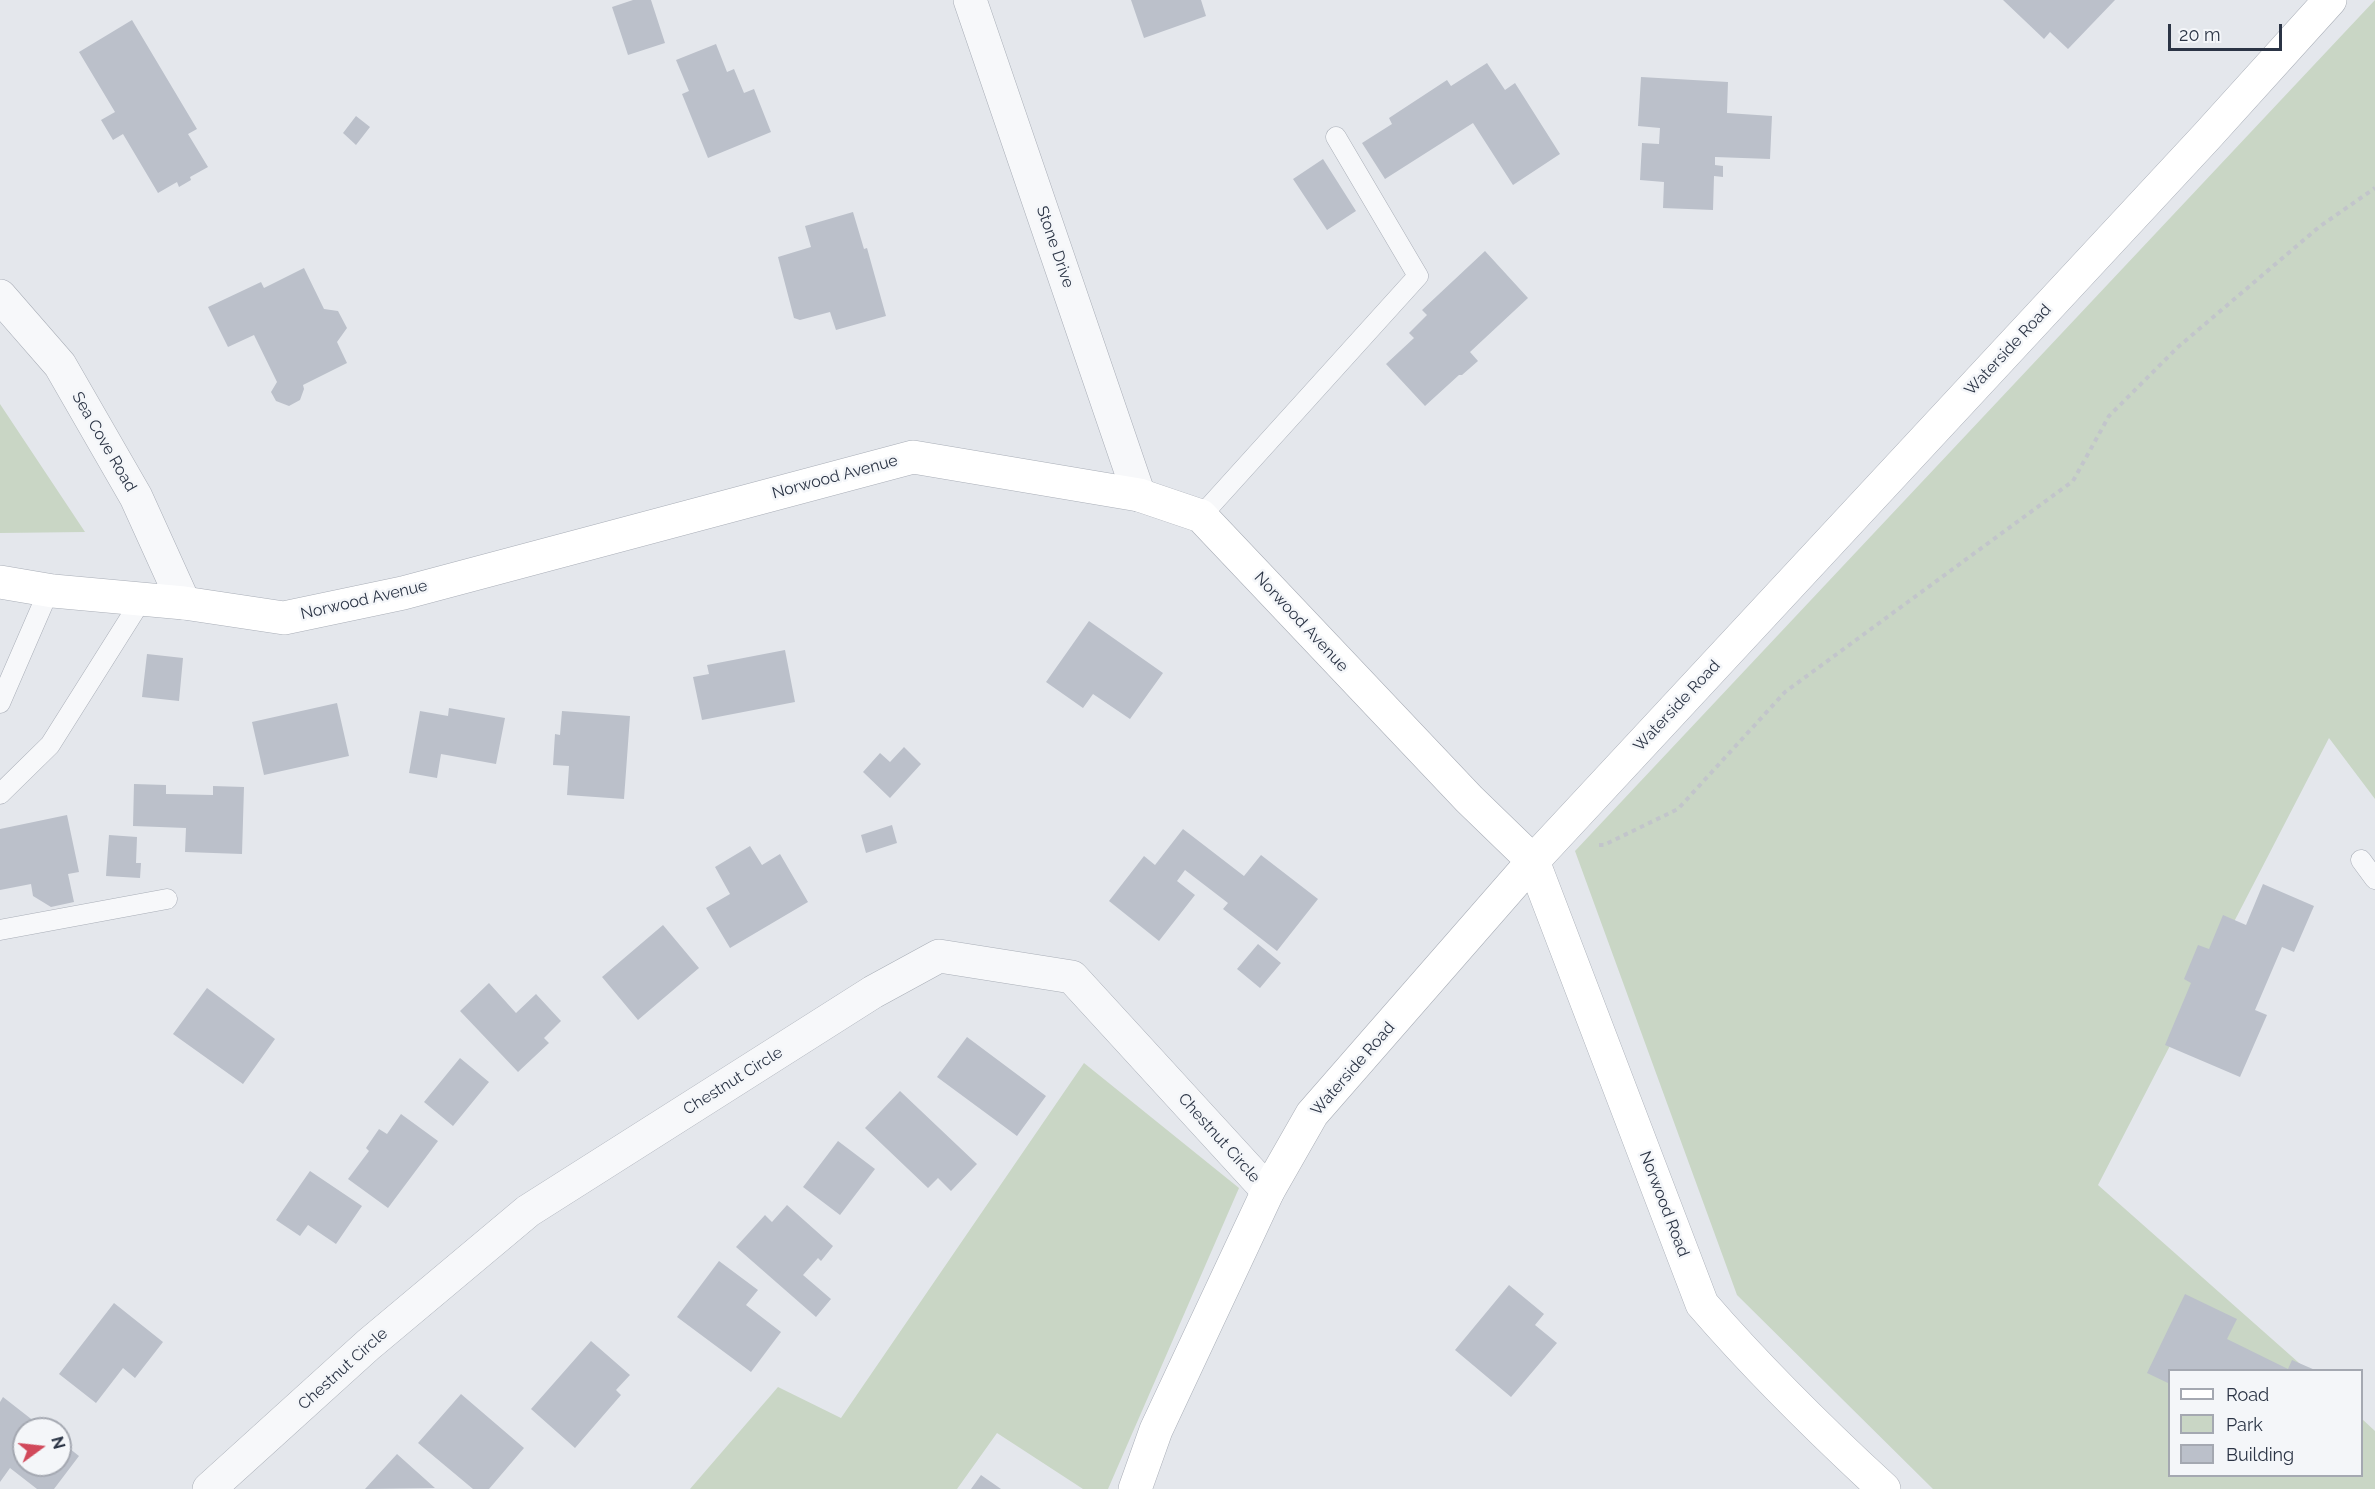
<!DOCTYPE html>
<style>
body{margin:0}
#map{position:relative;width:2375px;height:1489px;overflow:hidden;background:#e4e7ec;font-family:Raleway,sans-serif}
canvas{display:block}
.legend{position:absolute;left:2168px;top:1369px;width:195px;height:108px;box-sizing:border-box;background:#f4f6f9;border:2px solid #a4a8b1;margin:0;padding:8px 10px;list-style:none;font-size:18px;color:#2b3445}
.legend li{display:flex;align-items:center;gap:12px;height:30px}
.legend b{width:30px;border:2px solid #a4a8b1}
.north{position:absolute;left:12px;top:1417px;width:60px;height:60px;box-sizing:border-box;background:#f4f6f9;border:2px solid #a4a8b1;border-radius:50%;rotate:75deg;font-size:16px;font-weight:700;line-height:24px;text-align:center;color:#2b3445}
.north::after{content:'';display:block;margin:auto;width:21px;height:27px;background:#d1495b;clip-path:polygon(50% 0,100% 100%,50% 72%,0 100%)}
.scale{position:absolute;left:2168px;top:24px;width:114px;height:27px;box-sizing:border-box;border:3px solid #2b3445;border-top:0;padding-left:8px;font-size:18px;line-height:21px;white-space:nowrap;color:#2b3445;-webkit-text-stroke:4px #f4f6f9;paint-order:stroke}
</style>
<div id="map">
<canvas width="2375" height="1489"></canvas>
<ul class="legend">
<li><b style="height:8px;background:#fff"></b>Road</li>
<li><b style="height:16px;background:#c9d6c5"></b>Park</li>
<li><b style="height:16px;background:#bbc0ca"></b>Building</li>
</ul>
<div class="north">N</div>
<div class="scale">20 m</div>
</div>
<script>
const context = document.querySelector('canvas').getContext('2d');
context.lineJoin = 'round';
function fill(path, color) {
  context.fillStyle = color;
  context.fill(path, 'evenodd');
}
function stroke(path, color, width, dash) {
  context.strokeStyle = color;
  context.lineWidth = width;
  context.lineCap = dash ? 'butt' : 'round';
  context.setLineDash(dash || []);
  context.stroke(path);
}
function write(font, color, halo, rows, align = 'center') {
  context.font = font + ' Raleway,sans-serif';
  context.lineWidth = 5;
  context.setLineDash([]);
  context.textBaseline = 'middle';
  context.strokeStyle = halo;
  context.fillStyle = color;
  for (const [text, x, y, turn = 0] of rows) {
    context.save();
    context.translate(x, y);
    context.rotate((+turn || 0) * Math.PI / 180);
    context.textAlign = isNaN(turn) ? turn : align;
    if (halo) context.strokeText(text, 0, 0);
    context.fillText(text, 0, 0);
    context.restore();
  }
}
const green = new Path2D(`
 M2375 0V799L2329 738 2098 1185 2307 1370H2170V1476H2362V1419L2375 1431V1489H1933L1737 1295 1575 851Z
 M0 404 85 532 0 533Z
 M1084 1063 1239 1188 1108 1489H1083L997 1433 957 1489H690L778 1387 841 1418Z`);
const building = new Path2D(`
 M633 0H651L665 43 628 55 612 7Z
 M1131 0H1201L1206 16 1144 38Z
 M2003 0H2115L2068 49 2050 32 2044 39Z
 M132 20 197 129 188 134 208 167 190 177 191 180 179 187 177 182 158 193 123 134 113 140 101 120 115 112 79 52Z
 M716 44 727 72 734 69 744 93 754 89 771 132 708 158 682 94 689 91 676 60Z
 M1487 63 1505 90 1515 83 1560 154 1513 185 1473 123 1385 179 1362 143 1392 124 1389 118 1447 80 1451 86Z
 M1641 77 1728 82 1727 113 1772 116 1770 159 1715 157V165L1723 166V177L1714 176 1713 210 1663 208 1664 182 1640 180 1642 143 1659 144 1660 128 1638 126Z
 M356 116 370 127 356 145 343 133Z
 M1323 159 1356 211 1327 230 1293 179Z
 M853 212 864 249 867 248 886 316 836 330 830 312 800 320 794 318 778 257 811 247 805 226Z
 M1485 251 1528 298 1470 352 1478 361 1462 375H1459L1425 406 1386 364 1414 338 1409 333 1427 315 1422 310Z
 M304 268 324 309 338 311 347 328 337 342 347 363 303 385 304 389 300 400 289 406 276 401 271 392 277 382 254 335 228 347 208 307 261 282 264 288Z
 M1089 621 1163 673 1130 719 1093 694 1083 708 1046 682Z
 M785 650 795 702 702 720 693 677 709 674 707 665Z
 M147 654 183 658 179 701 142 697Z
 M337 703 349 756 264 775 252 722Z
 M449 708 505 718 496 764 441 754 437 778 409 773 420 711 448 716Z
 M562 711 630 716 624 799 567 795 569 766 553 765 555 734 560 735Z
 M904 747 921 764 890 798 863 772 880 753 890 762Z
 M134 784 166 785V794L213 795V786L244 787 242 854 185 852 186 828 133 826Z
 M67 815 79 872 68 874 74 902 51 907 33 896 31 884 0 890V829Z
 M892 825 897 843 866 853 861 835Z
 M1183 829 1244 876 1261 855 1318 899 1277 951 1223 909 1228 903 1185 870 1177 881 1195 895 1159 941 1109 901 1144 856 1155 865Z
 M109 835 137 837 136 863H141L140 878 106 876Z
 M750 846 762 865 780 854 808 902 730 948 706 908 730 894 715 867Z
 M2263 884 2314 906 2294 952 2282 947 2255 1010 2267 1015 2240 1077 2165 1045 2191 983 2184 979 2198 945 2209 949 2223 915 2246 925Z
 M663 925 699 968 638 1020 602 977Z
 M1258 944 1281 963 1260 988 1237 969Z
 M489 983 516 1013 536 994 561 1021 544 1038 549 1043 518 1072 460 1011Z
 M207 988 275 1039 243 1084 173 1034Z
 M967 1037 1046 1096 1017 1136 937 1077Z
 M460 1058 489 1082 453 1126 424 1102Z
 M900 1091 977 1164 951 1191 938 1178 928 1188 865 1128Z
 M401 1114 438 1141 388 1208 348 1179 369 1151 366 1148 379 1129 387 1134Z
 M838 1141 875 1169 840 1215 803 1187Z
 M310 1171 362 1206 336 1244 308 1225 300 1236 276 1220Z
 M787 1205 833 1246 821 1261 818 1258 803 1275 831 1299 816 1317 736 1247 765 1215 772 1222Z
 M719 1261 758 1290 746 1305 781 1332 751 1372 677 1317Z
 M1509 1285 1544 1314 1535 1325 1557 1343 1511 1397 1455 1350Z
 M2185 1294 2237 1319 2227 1339 2288 1369 2292 1360 2315 1370H2170V1384L2147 1373Z
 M114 1303 163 1342 135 1378 123 1368 96 1403 59 1374Z
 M591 1341 630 1375 616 1390 621 1395 575 1448 531 1409Z
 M461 1394 524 1448 489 1489H473L418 1443Z
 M3 1397 44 1429H24V1465H60V1441L79 1456 54 1489H37L10 1468 0 1482V1402Z
 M397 1454 435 1488 365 1489Z
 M981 1475 1001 1489H971Z`);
const path = new Path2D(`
 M1599 845H1604L1678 809 1785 692 2073 481 2109 416 2178 347 2319 227 2375 188`);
const lane = new Path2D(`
 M1201 516 1418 276 1336 137
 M0 703 49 590
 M0 794 50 745 142 599
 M2361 860 2375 879
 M0 930 167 899`);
const street = new Path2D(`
 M970 0 1139 495
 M0 296 60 365 136 497 184 603
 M209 1489 368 1345 528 1211 873 992 939 956 1072 977 1268 1191`);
const secondary = new Path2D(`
 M0 582 53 591 184 603 284 618 403 593 913 457 1139 495 1201 516 1469 799 1533 861 1702 1304C1759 1370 1820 1430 1884 1489
 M1135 1489 1156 1430 1268 1191 1312 1114 1533 861 2207 136 2330 0`);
const streetNames = [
 ["Stone Drive",1055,247,71],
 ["Waterside Road",2008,350,-47],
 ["Sea Cove Road",104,442,60],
 ["Norwood Avenue",835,477,-15],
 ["Norwood Avenue",364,600,-13],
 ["Norwood Avenue",1301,622,47],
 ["Waterside Road",1677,706,-47],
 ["Waterside Road",1353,1069,-49],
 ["Chestnut Circle",733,1081,-32],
 ["Chestnut Circle",1219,1138,48],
 ["Norwood Road",1664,1204,69],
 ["Chestnut Circle",343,1369,-42]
];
fill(green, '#c9d6c5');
fill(building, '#bbc0ca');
stroke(lane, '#a9aeb7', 21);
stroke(street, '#a9aeb7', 34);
stroke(secondary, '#a9aeb7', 34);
stroke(path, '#c2c5cb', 4, [4.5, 4.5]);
stroke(lane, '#f7f8fa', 20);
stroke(street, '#f7f8fa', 33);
stroke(secondary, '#fff', 33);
write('16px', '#2b3445', '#f4f6f9', streetNames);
</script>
